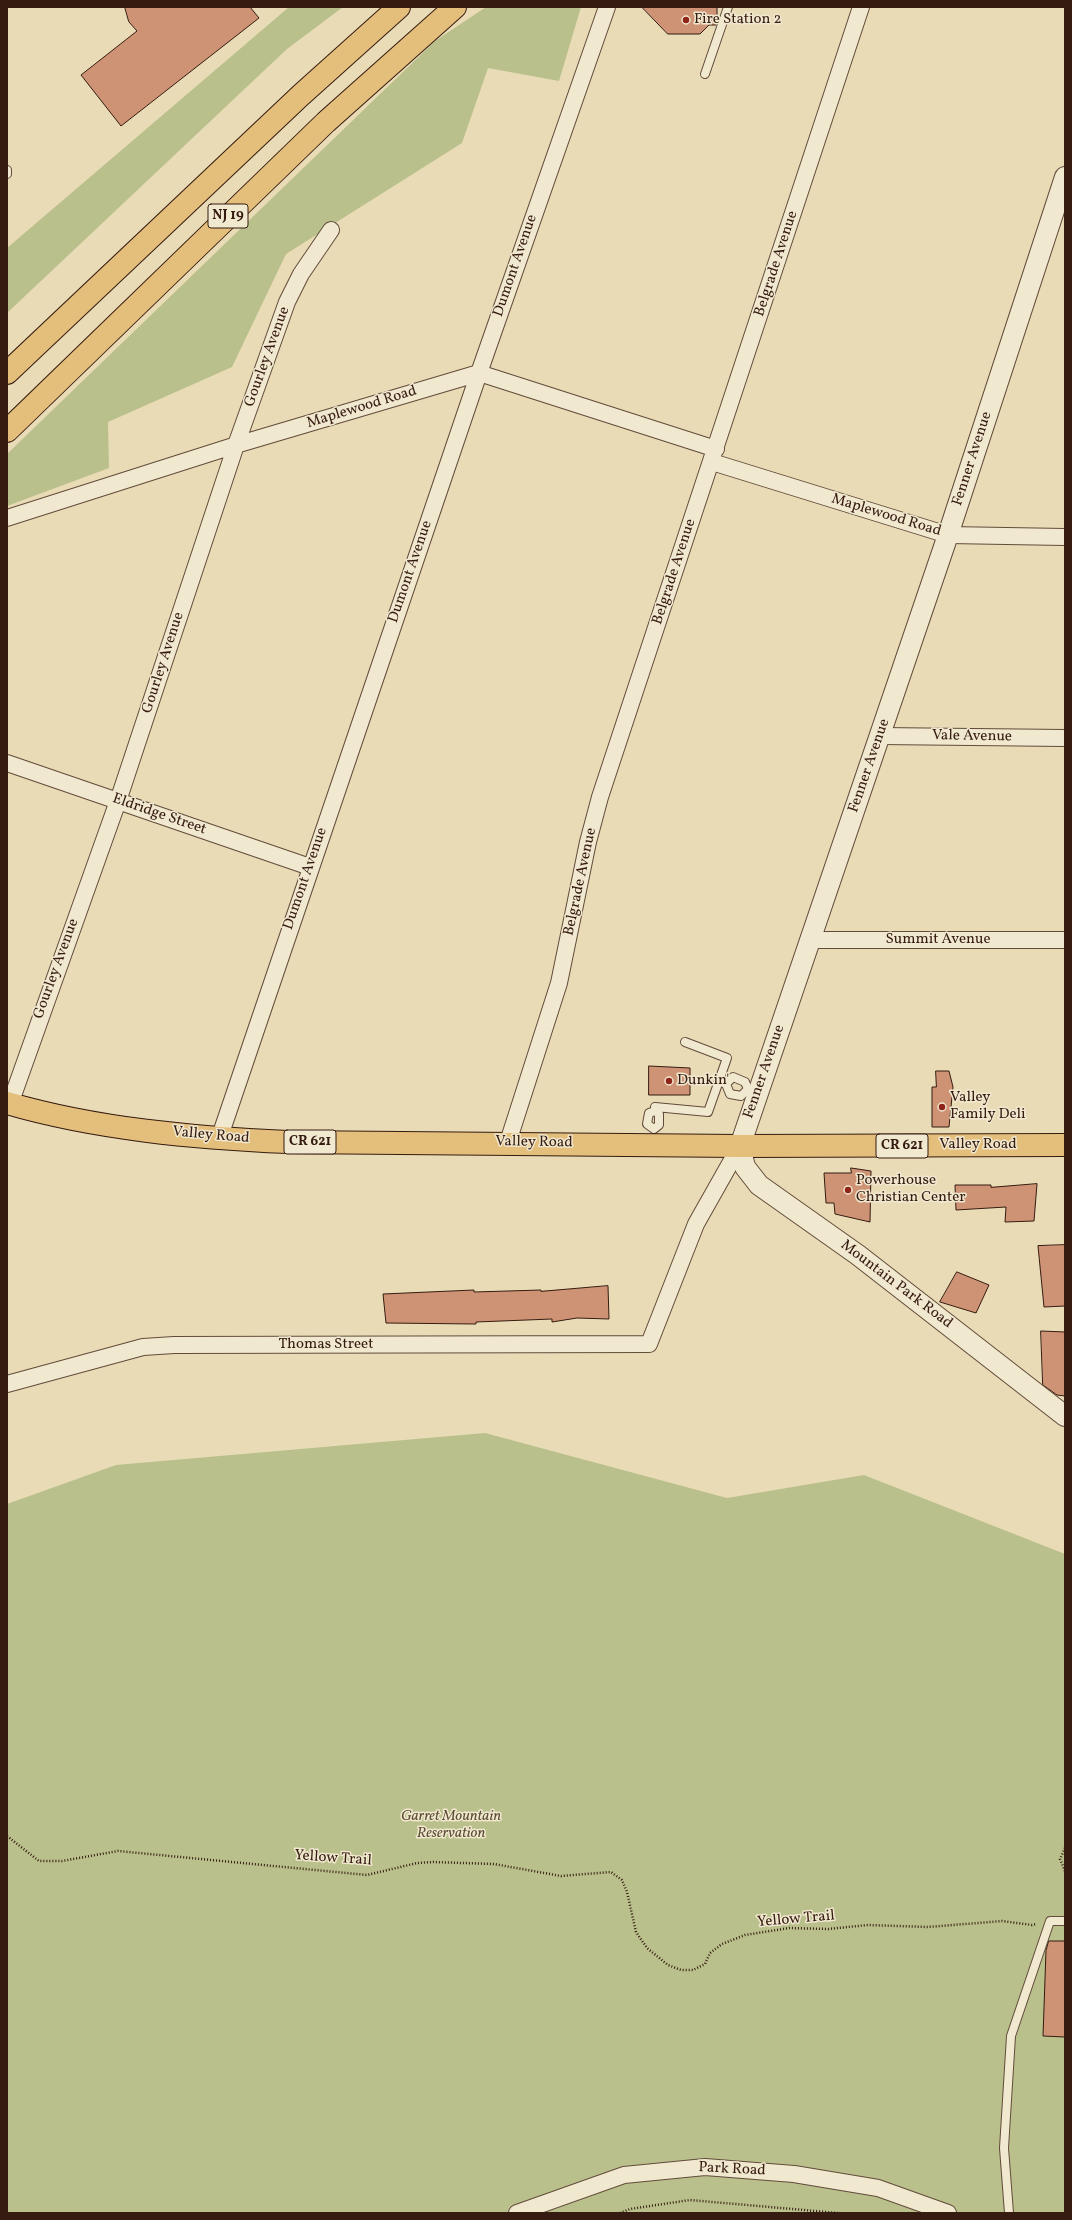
<!DOCTYPE html>
<style>
body{margin:0}
#map{position:relative;width:1072px;height:2220px;overflow:hidden;background:#e9dbb6;font-family:Vollkorn,serif}
canvas{display:block}
.frame{position:absolute;inset:0;border:8px solid #351b10;pointer-events:none}
</style>
<div id="map">
<canvas width="1072" height="2220"></canvas>
<div class="frame"></div>
</div>
<script>
const context = document.querySelector('canvas').getContext('2d');
context.lineJoin = 'round';
function fill(path, color) {
  context.fillStyle = color;
  context.fill(path, 'evenodd');
}
function stroke(path, color, width, dash) {
  context.strokeStyle = color;
  context.lineWidth = width;
  context.lineCap = dash ? 'butt' : 'round';
  context.setLineDash(dash || []);
  context.stroke(path);
}
function write(font, color, halo, rows, align = 'center') {
  context.font = font + ' Vollkorn,serif';
  context.lineWidth = 3;
  context.setLineDash([]);
  context.textBaseline = 'middle';
  context.strokeStyle = halo;
  context.fillStyle = color;
  for (const [text, x, y, turn = 0] of rows) {
    context.save();
    context.translate(x, y);
    context.rotate((+turn || 0) * Math.PI / 180);
    context.textAlign = isNaN(turn) ? turn : align;
    if (halo) context.strokeText(text, 0, 0);
    context.fillText(text, 0, 0);
    context.restore();
  }
}
const green = new Path2D(`
 M289 7H343L287 49 7 313V248Z
 M486 7H581L559 81 488 68 462 143 286 254 232 367 108 422 109 468 7 506V454L435 41Z
 M485 1433 727 1498 864 1475 1065 1554V2213H7V1504L116 1465Z`);
const building = new Path2D(`
 M125 7H250L259 18 121 126 81 75 137 31 129 22Z
 M642 7H717V23L716 25H709L700 34H668Z
 M649 1066 690 1068V1095H649Z
 M936 1071H949L953 1087 949 1127H932V1087H936Z
 M851 1168 871 1171 870 1222 835 1214 834 1203H826L824 1173H851Z
 M1037 1184 1034 1221 1005 1222 1006 1207 956 1210 955 1185H991V1187Z
 M1065 1245V1306L1044 1307 1038 1246Z
 M957 1272 989 1285 976 1313 940 1302Z
 M608 1286 609 1319 577 1318 552 1322V1319L476 1322V1324L386 1323 383 1294 474 1290V1292L541 1290V1291Z
 M1041 1331 1065 1332V1396L1057 1395 1043 1385Z
 M1049 1941H1065V2037L1043 2036 1046 1951Z`);
const path = new Path2D(`
 M7 1836 39 1861H62L118 1851 367 1875 417 1863 433 1862 494 1864 561 1876 611 1872 622 1880 627 1892 636 1932 647 1948 668 1965 681 1970H693L705 1964 710 1953 722 1944 745 1935 789 1928 828 1929 868 1925 928 1927 1002 1921 1032 1925 1036 1924
 M1065 1848 1060 1859 1065 1871
 M620 2213 630 2209 690 2200 838 2213`);
const service = new Path2D(`
 M705 74 728 7
 M7 170V174
 M719 1081 726 1084 730 1094 741 1096 748 1089
 M726 1084 733 1077 745 1082 748 1089
 M655 1111 659 1114V1125L654 1129 647 1124 649 1113 655 1111V1107L708 1112 727 1058 685 1042
 M1009 2213 1004 2148 1011 2036 1050 1921H1065`);
const minor = new Path2D(`
 M712 462 948 535 1065 537
 M7 518 236 445 479 373 716 449
 M880 736 1065 738
 M7 763 310 867
 M810 940H1065
 M10 1104 118 801 236 445 287 302 301 274 331 230
 M219 1139 479 373 607 7
 M508 1142 559 983 588 842 600 797 861 7
 M7 1384 143 1347 174 1345 649 1344 696 1224 740 1146
 M517 2213 624 2175 705 2167 794 2174 878 2188 948 2213`);
const tertiary = new Path2D(`
 M1065 177 948 535 740 1146 745 1167 759 1185 858 1255 1065 1416`);
const primary = new Path2D(`
 M7 1103C96 1129 195 1138 288 1142L740 1146 1065 1145`);
const motorway = new Path2D(`
 M7 373 301 95 399 7
 M7 431 326 122 455 7`);
const markers = [
 [686,20,4,"#8f2418"],
 [669,1081,4,"#8f2418"],
 [942,1107,4,"#8f2418"],
 [848,1190,4,"#8f2418"]
];
const shields = [
 [228,216,40],
 [310,1142,52],
 [902,1146,52]
];
const shieldNames = [
 ["NJ 19",228,216],
 ["CR 621",310,1142],
 ["CR 621",902,1146]
];
const poiNames = [
 ["Fire Station 2",694,20],
 ["Dunkin'",677,1081],
 ["Valley",950,1098],
 ["Family Deli",950,1115],
 ["Powerhouse",856,1181],
 ["Christian Center",856,1198]
];
const streetNames = [
 ["Belgrade Avenue",777,264,-72],
 ["Dumont Avenue",516,266,-71],
 ["Gourley Avenue",268,357,-70],
 ["Maplewood Road",362,408,-17],
 ["Fenner Avenue",973,459,-72],
 ["Maplewood Road",886,516,17],
 ["Dumont Avenue",411,572,-71],
 ["Belgrade Avenue",675,572,-72],
 ["Gourley Avenue",164,663,-72],
 ["Vale Avenue",972,737,1],
 ["Fenner Avenue",870,766,-71],
 ["Eldridge Street",159,815,19],
 ["Dumont Avenue",306,879,-71],
 ["Belgrade Avenue",581,882,-78],
 ["Summit Avenue",938,940],
 ["Gourley Avenue",57,969,-70],
 ["Fenner Avenue",765,1072,-71],
 ["Valley Road",211,1136,5],
 ["Valley Road",534,1143,1],
 ["Valley Road",978,1145],
 ["Mountain Park Road",896,1285,37],
 ["Thomas Street",326,1345],
 ["Yellow Trail",333,1859,4],
 ["Yellow Trail",796,1920,-5],
 ["Park Road",732,2170,3]
];
const parkNames = [
 ["Garret Mountain",451,1817],
 ["Reservation",451,1834]
];
fill(green, '#b9c08c');
fill(building, '#ce9375');
stroke(building, '#351b10', 1);
stroke(service, '#624b3a', 10);
stroke(minor, '#624b3a', 18);
stroke(tertiary, '#624b3a', 22);
stroke(primary, '#351b10', 24);
stroke(motorway, '#351b10', 24);
stroke(path, '#351b10', 2.5, [1, 2]);
stroke(service, '#f1e8d0', 8);
stroke(minor, '#f1e8d0', 16);
stroke(tertiary, '#f1e8d0', 20);
stroke(primary, '#e4be7b', 22);
stroke(motorway, '#e4be7b', 22);
for (const [x, y, r, color] of markers) {
  const dot = new Path2D();
  dot.arc(x, y, r, 0, 2 * Math.PI);
  context.fillStyle = color;
  context.fill(dot);
  stroke(dot, '#f1e8d0', 1.5);
}
for (const [x, y, w] of shields) {
  const box = new Path2D();
  box.roundRect(x - w / 2, y - 12, w, 24, 3);
  context.fillStyle = '#f1e8d0';
  context.fill(box);
  stroke(box, '#351b10', 1);
}
write('bold 14px', '#351b10', null, shieldNames);
write('15px', '#351b10', '#f1e8d0', poiNames, 'left');
write('15px', '#351b10', '#f1e8d0', streetNames);
write('italic 15px', '#5d4d35', '#f1e8d0', parkNames);
</script>
